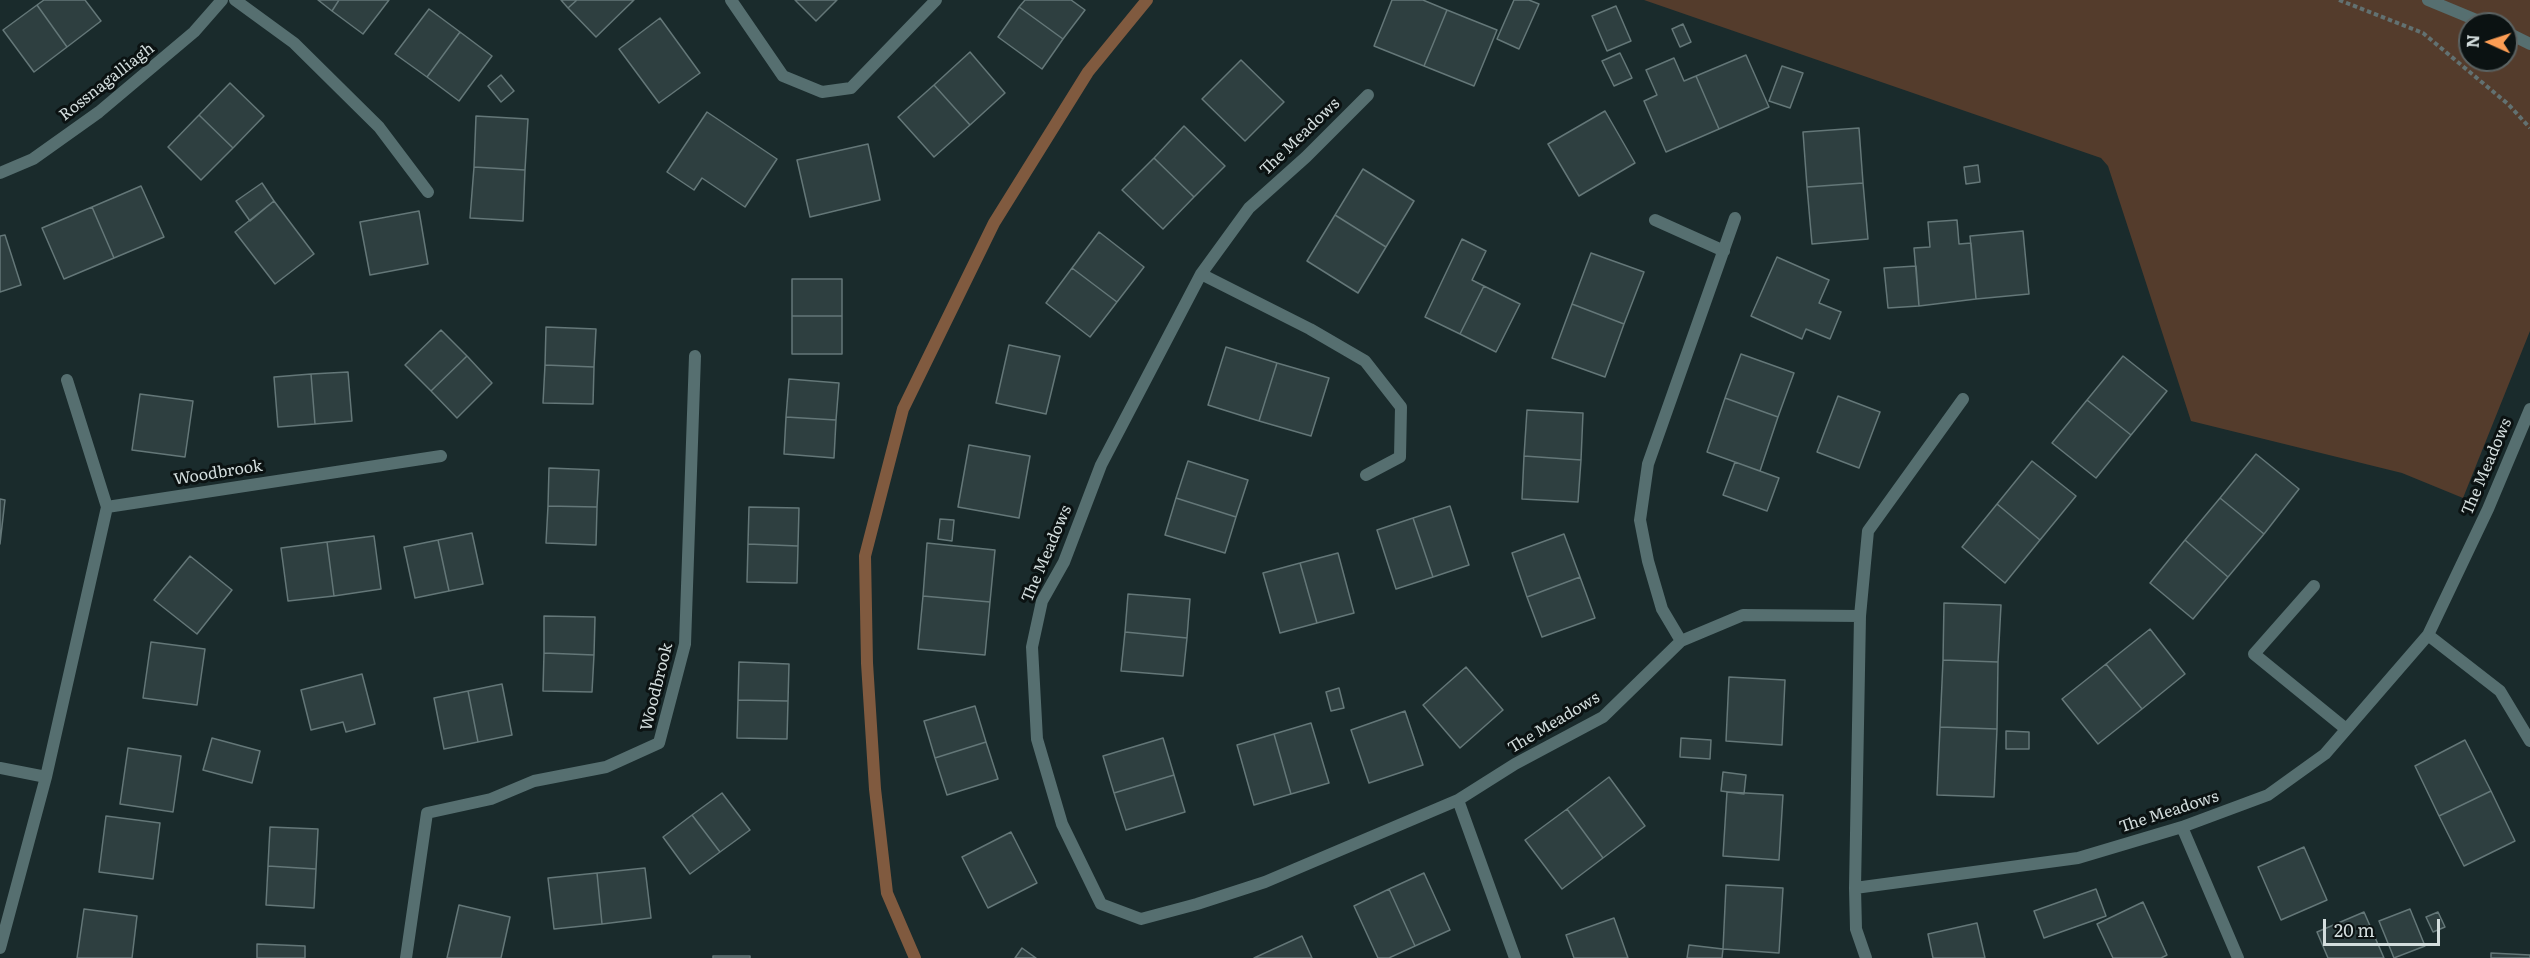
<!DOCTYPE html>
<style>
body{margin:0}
#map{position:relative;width:2530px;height:958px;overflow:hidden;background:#1a2b2c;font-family:Literata,serif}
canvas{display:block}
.north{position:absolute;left:2458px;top:12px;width:60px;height:60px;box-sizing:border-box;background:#0b1212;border:2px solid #5b6363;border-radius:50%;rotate:273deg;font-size:16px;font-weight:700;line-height:24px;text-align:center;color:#d3dddd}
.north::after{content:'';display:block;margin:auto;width:21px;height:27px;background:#fc9d54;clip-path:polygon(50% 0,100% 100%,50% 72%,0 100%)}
.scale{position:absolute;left:2323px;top:919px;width:117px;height:27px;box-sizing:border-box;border:3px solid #d3dddd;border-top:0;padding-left:8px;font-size:18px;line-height:21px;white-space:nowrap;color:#d3dddd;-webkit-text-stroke:4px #0b1212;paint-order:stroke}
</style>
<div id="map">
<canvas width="2530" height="958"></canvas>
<div class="north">N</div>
<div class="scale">20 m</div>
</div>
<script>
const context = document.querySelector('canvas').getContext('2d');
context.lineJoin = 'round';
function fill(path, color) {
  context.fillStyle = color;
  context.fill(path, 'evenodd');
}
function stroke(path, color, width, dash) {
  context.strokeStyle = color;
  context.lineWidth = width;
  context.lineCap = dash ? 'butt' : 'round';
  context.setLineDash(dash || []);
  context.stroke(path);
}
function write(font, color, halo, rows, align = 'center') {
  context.font = font + ' Literata,serif';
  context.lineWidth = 6;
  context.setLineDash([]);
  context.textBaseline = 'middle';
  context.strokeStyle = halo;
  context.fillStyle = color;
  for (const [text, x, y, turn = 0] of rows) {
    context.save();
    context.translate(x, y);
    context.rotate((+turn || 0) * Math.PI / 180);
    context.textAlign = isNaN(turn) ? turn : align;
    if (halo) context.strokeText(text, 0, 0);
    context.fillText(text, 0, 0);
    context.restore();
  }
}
const green = new Path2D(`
 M1644 0H2530V331L2463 498 2402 473 2191 421 2108 166 2101 158ZM2470 24H2506V60H2470Z`);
const stream = new Path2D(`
 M915 958 887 893 875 789 867 663 865 556 903 409 994 223 1088 72 1147 0`);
const building = new Path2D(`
 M44 0H85L101 21 67 47 37 5Z
 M318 0H339L332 11Z
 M339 0H389L363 34 332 11Z
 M561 0H577L568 8Z
 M577 0H634L596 37 568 8Z
 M795 0H837L816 21Z
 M1025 0H1071L1085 10 1063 39 1019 7Z
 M1392 0H1423L1447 10 1424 66 1374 46Z
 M1514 0H1529L1539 4 1519 49 1497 39Z
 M37 5 67 47 34 72 3 30Z
 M1616 6 1631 41 1607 51 1592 16Z
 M1019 7 1063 39 1042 69 998 37Z
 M429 9 460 32 427 77 395 54Z
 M1447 10 1497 30 1474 86 1424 66Z
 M660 18 700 73 659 103 619 49Z
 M1683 24 1691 42 1680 47 1672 29Z
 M460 32 492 56 459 101 427 77Z
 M970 52 1005 93 970 125 934 85Z
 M1620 53 1632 78 1614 86 1602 61Z
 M1746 55 1769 107 1719 129 1696 76Z
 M1674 58 1684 81 1696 76 1719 129 1666 152 1644 101 1657 95 1646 70Z
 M1241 60 1284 102 1245 141 1202 99Z
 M1782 66 1803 73 1790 108 1769 101Z
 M501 75 514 91 501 102 488 86Z
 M230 83 264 116 233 148 199 115Z
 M934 85 970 125 934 157 898 117Z
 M1605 111 1635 163 1579 196 1548 144Z
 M707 112 777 159 745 207 702 178 694 190 667 172Z
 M199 115 233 148 201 180 168 147Z
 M476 116 528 119 525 170 474 167Z
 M1184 126 1225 166 1194 197 1154 158Z
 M1859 128 1863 183 1807 187 1803 132Z
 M868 144 880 200 810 217 797 160Z
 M1154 158 1194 197 1163 229 1122 190Z
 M1978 165 1980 182 1966 184 1964 167Z
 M474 167 525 170 523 221 470 218Z
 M1363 169 1414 201 1386 247 1335 215Z
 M262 183 274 201 250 221 236 201Z
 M1863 183 1868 239 1812 244 1807 187Z
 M141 186 164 237 114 258 92 207Z
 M274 201 314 254 275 284 235 232Z
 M92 207 114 258 64 279 42 228Z
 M419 211 428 264 370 275 360 222Z
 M1335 215 1386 247 1358 293 1307 261Z
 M1957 220 1959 244 1971 243 1976 299 1919 306 1914 248 1930 247 1928 222Z
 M2023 231 2029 294 1976 299 1970 236Z
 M1099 232 1144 267 1117 302 1072 268Z
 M5 235 21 285 0 292V236Z
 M1462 239 1486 251 1472 280 1484 286 1460 334 1425 317Z
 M1591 253 1644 272 1624 324 1572 304Z
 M1777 257 1829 280 1819 303 1841 312 1830 339 1806 329 1802 339 1751 316Z
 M1916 266 1919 306 1888 308 1884 268Z
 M1072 268 1117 302 1090 337 1046 303Z
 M792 279H842V316H792Z
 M1484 286 1520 304 1496 352 1460 334Z
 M1572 304 1624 324 1605 377 1552 358Z
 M792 316H842V354H792Z
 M546 327 596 329 594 367 545 365Z
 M441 330 467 356 431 391 405 365Z
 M1009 345 1060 356 1046 414 996 403Z
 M1226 347 1277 363 1259 421 1208 405Z
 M1741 354 1794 373 1778 417 1725 398Z
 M467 356 492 383 457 418 431 391Z
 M2123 356 2167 391 2131 435 2087 400Z
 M1277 363 1329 378 1311 436 1259 421Z
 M545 365 594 367 593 404 543 403Z
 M348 372 352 421 315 424 311 374Z
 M311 374 315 424 278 427 274 377Z
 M789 379 839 383 836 420 786 417Z
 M140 394 193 401 185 457 132 450Z
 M1838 396 1880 412 1859 468 1817 452Z
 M1725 398 1778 417 1760 471 1707 452Z
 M2087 400 2131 435 2096 478 2052 443Z
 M1527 410 1583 413 1581 460 1524 456Z
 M786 417 836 420 834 458 784 454Z
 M969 445 1030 456 1019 518 958 507Z
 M2256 454 2299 489 2264 534 2220 498Z
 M1524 456 1581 460 1578 502 1522 499Z
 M1188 461 1248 480 1236 517 1176 498Z
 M2032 461 2076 496 2040 540 1997 504Z
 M1735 462 1779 478 1767 511 1723 495Z
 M549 468 599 470 597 507 548 506Z
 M1176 498 1236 517 1225 553 1165 535Z
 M2220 498 2264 534 2228 577 2185 540Z
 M0 499 5 500 0 544Z
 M1997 504 2040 540 2005 583 1962 547Z
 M548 506 597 507 596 545 546 543Z
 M1450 506 1469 565 1433 577 1413 518Z
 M749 507 799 508 798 546 748 544Z
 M1413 518 1433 577 1396 589 1377 530Z
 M940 519 954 520 952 541 938 539Z
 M472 533 483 584 449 591 438 540Z
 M1564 534 1580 577 1527 597 1512 553Z
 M374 536 381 589 334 596 327 542Z
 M438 540 449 591 415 598 404 547Z
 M2185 540 2228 577 2193 619 2150 583Z
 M327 542 334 596 288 601 281 548Z
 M927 543 995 550 990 602 923 596Z
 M748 544 798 546 797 583 747 582Z
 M1338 553 1354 613 1317 623 1300 563Z
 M190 556 232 590 197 634 154 600Z
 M1300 563 1317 623 1280 633 1263 573Z
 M1580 577 1595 618 1542 637 1527 597Z
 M1128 594 1190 599 1187 638 1125 632Z
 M923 596 990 602 985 655 918 649Z
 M1944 603 2001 605 1998 662 1943 660Z
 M544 616 595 617 594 655 544 653Z
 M2150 629 2185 674 2142 709 2106 664Z
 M1125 632 1187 638 1183 676 1121 671Z
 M151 642 205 649 197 705 143 698Z
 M544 653 594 655 592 692 543 691Z
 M1943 660 1998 662 1997 729 1940 727Z
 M739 662 789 664 788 701 738 700Z
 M2106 664 2142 709 2098 744 2062 699Z
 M1466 667 1503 710 1460 748 1423 705Z
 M362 674 375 724 346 732 343 722 311 730 301 690Z
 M1729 677 1785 680 1782 745 1726 741Z
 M502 684 512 735 478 742 468 691Z
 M1339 688 1344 708 1331 711 1326 692Z
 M468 691 478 742 444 749 434 698Z
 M738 700 788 701 787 739 737 738Z
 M975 706 986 742 935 758 924 721Z
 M1405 711 1423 765 1369 783 1351 730Z
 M1311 723 1329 783 1291 794 1274 734Z
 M1940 727 1997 729 1994 797 1937 795Z
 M2006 731 2029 732V749H2006Z
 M1274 734 1291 794 1254 805 1237 745Z
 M212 738 260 751 252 783 203 770Z
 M1163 738 1174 775 1114 793 1103 756Z
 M1681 738 1711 740 1710 759 1680 757Z
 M2465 740 2491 791 2439 816 2415 766Z
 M986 742 998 779 947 795 935 758Z
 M128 748 181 756 173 812 120 804Z
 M1723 772 1746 775 1744 794 1721 791Z
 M1174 775 1185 812 1126 830 1114 793Z
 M1609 777 1645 826 1603 858 1567 809Z
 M2491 791 2515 841 2464 866 2439 816Z
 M1727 792 1783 795 1779 860 1723 856Z
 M722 793 750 830 720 852 692 815Z
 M1567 809 1603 858 1562 889 1525 840Z
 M692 815 720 852 690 874 663 837Z
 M106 816 160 823 153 879 99 872Z
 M270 827 318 829 316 869 268 866Z
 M1011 832 1037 883 988 908 962 857Z
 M2304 847 2327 900 2281 920 2258 867Z
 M268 866 316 869 314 908 266 905Z
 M645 868 651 918 602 924 597 873Z
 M597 873 602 924 554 929 548 878Z
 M1424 873 1450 930 1415 946 1389 889Z
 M1726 885 1783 888 1779 953 1723 949Z
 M1389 889 1415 946 1389 958H1378L1354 906Z
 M2096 889 2106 916 2044 938 2034 911Z
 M2143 902 2167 955 2161 958H2113L2097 924Z
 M459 905 510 917 501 958H447Z
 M84 909 137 916 132 958H77Z
 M2410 909 2425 946 2394 958 2379 921Z
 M2364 912 2384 958H2328L2317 932Z
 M2438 912 2445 927 2433 932 2426 917Z
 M1614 918 1628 958H1574L1566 935Z
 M1977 923 1985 958H1933L1928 934Z
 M1302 936 1312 958H1254Z
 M257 944 305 946V958H257Z
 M1689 945 1723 949 1722 958H1687Z
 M1022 948 1036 958H1015Z
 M2491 953 2530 955V958H2491Z
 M713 956H750V958H713Z`);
const path = new Path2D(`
 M2339 0 2423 33 2508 104 2530 128`);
const minor = new Path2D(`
 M235 0 294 43 379 127 428 192
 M731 0 783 76 822 92 851 88 936 0
 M2428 0 2486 24
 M2506 32 2530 44
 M1368 95 1306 157 1249 208 1201 274 1101 465 1064 562 1042 601 1032 647 1037 739 1062 824 1101 904 1141 919 1197 904 1265 882 1458 800 1515 764 1603 717 1681 641 1743 615 1860 616
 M0 173 33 159 99 112 194 32 222 0
 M1655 220 1724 251
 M1201 274 1310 329 1365 361 1401 407 1400 457 1366 475
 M107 507 441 456
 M2314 586 2254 654 2346 729
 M2428 635 2500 691 2530 741
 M1681 641 1662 609 1648 561 1640 520 1648 464 1735 218
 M0 768 46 777
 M1458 800 1515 958
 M2182 827 2238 958
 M1855 888 2078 858 2182 827 2268 795 2325 754 2428 635 2488 509 2530 409
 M0 948 46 777 107 507 67 380
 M406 958 427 813 491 799 534 781 606 767 659 743 685 644 695 356
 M1866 958 1856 929 1855 888 1860 616 1868 531 1963 399`);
const streetNames = [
 ["Rossnagalliagh",107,82,-38],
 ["The Meadows",1300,137,-44],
 ["The Meadows",2487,467,-67],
 ["Woodbrook",218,473,-9],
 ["The Meadows",1047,554,-67],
 ["Woodbrook",657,687,-76],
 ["The Meadows",1554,723,-31],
 ["The Meadows",2169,812,-18]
];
fill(green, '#543c2c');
stroke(stream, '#805a3f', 12);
fill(building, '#2e3f40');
stroke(building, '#647778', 1.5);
stroke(path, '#627171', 4, [4.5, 3]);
stroke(minor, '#566f70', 12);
write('16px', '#d3dddd', '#0b1212', streetNames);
</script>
